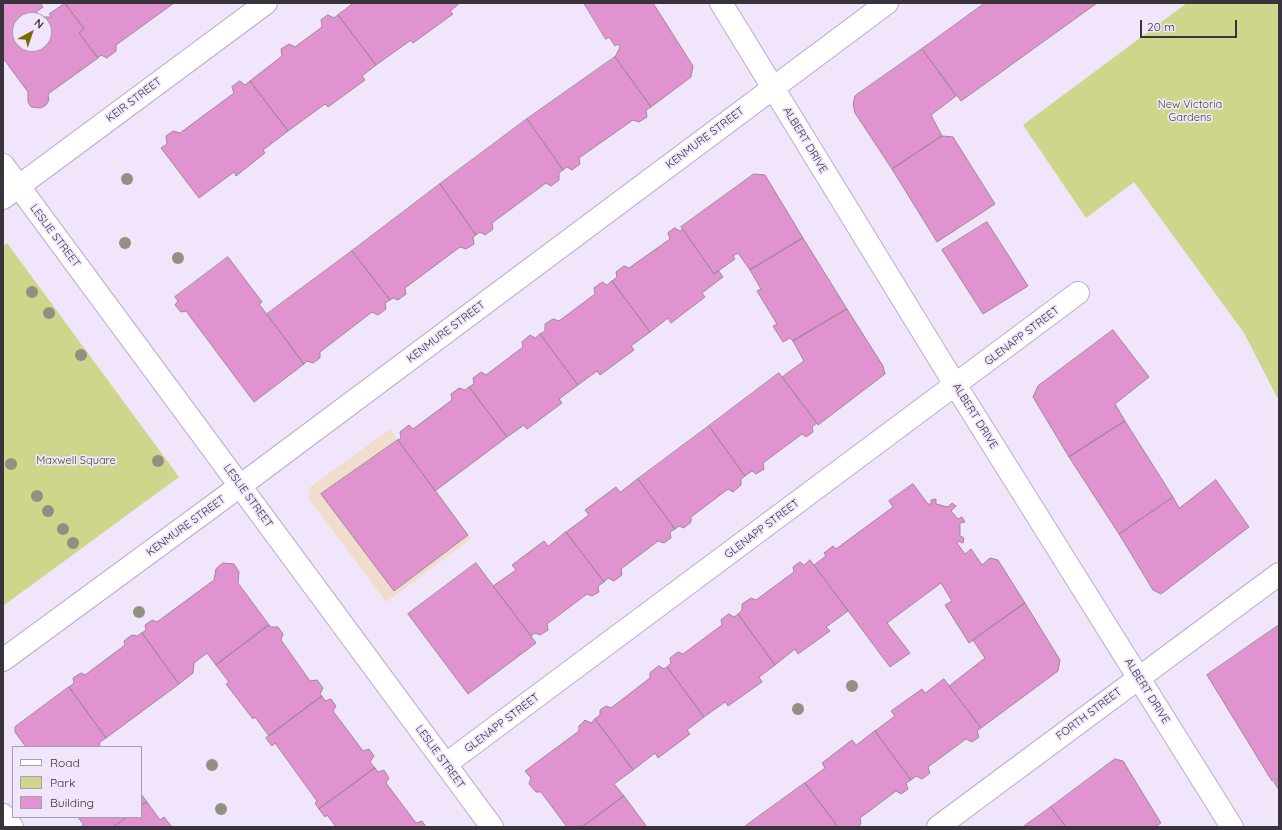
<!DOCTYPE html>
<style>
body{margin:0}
#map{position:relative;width:1282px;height:830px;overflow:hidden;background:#f0e5fb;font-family:Quicksand,sans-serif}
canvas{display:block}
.frame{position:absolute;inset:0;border:4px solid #39333e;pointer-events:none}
.legend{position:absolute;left:12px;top:746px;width:130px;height:72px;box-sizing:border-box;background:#f0e5fb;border:1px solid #a79eaf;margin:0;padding:5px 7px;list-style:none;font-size:12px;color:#39333e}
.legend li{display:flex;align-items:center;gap:8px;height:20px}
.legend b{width:20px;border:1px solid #a79eaf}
.north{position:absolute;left:12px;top:12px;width:40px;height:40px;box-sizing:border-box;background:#f0e5fb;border:1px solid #a79eaf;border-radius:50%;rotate:40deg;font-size:11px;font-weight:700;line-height:16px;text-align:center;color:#39333e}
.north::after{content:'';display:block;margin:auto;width:14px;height:18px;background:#7b6c05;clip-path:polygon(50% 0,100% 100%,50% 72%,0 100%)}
.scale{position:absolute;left:1140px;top:20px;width:97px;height:18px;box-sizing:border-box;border:2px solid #39333e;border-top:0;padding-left:5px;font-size:12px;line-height:14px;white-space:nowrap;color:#39333e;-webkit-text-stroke:3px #f0e5fb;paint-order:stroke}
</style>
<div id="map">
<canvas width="1282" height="830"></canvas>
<div class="frame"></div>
<ul class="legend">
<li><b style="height:5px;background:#fff"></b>Road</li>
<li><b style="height:11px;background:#ced68c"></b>Park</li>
<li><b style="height:11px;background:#e093ce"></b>Building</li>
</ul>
<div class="north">N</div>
<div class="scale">20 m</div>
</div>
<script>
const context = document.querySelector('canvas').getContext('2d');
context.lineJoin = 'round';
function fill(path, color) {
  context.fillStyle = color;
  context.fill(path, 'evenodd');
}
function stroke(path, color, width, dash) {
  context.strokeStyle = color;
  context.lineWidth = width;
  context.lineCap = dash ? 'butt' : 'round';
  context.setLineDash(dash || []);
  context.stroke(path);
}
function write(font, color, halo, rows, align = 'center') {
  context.font = font + ' Quicksand,sans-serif';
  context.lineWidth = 3.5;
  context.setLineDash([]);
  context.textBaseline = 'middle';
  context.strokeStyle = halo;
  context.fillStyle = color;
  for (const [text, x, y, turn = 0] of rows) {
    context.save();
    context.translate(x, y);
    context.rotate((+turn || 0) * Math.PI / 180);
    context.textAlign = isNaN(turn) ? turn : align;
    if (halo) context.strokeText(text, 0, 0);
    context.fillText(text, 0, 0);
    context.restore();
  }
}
const commercial = new Path2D(`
 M390 429 471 539 386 602 309 499 310 487Z`);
const green = new Path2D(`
 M1187 3H1279L1278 399 1244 333 1134 182 1086 218 1023 125Z
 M7 243 179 477 3 606V246Z`);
const building = new Path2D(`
 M3 3H40L43 7 36 12 39 17H52L49 14 65 3 84 29 79 33 98 58 48 94 49 100 46 105 41 108 31 107 28 102V92L3 58ZM20 20H44V44H20Z
 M65 3H174L116 45V51L107 58 101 55 98 58 79 33 84 29Z
 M354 3H460L450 11 453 14 413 43 411 40 376 65 338 15Z
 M584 3H653L693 66 691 77 651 107 615 57 620 47 618 44 615 46 609 37 606 39Z
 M985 3H1097L961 101 922 49Z
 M328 15 334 18 338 15 376 65 362 76 365 80 328 107 325 104 288 131 250 81 282 56 281 49 289 44 295 47 322 27 321 20Z
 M922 49 956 96 931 115 942 136 892 169 855 113 853 104 855 96Z
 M615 57 651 107 646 110 647 117 639 122 633 120 579 158 580 164 572 170 567 167 563 170 527 119Z
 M240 81 245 85 250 81 288 131 263 150 265 153 236 176 234 172 199 198 161 148 167 144 166 136 173 131 180 133 234 93 232 87Z
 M527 119 563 170 559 173V180L551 186 546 183 492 223 493 229 485 235 480 232 476 235 440 184Z
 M942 136 953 137 995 204 937 242 892 169Z
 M754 174 765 175 803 238 750 270 738 253 733 256 735 259 714 274 681 227Z
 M440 184 476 235 473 237 474 244 466 249 460 247 405 288 406 294 398 300 393 298 390 300 352 251Z
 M987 222 1028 286 983 314 942 250Z
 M675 228 680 231 683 229 714 274 718 270 723 277 702 293 705 297 671 323 668 318 650 332 612 281 617 277 616 272 624 266 629 268 670 239 668 233Z
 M803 238 847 309 793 341 790 338 783 342 773 326 777 324 757 291 761 289 750 270Z
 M352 251 390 300 385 303 386 309 378 315 372 312 320 352V358L313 363 307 361 304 364 267 314Z
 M228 257 262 302 259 304 304 364 254 402 186 311 181 312 175 305 178 301 175 297Z
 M612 281 650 332 631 346 634 350 600 375 597 371 578 385 540 334 545 331V324L553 319 559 321 595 294 594 288 602 282 607 285Z
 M847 309 883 366 885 374 818 425 782 377 804 361 793 341Z
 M1113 330 1149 377 1115 404 1125 421 1069 457 1033 397 1038 386Z
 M540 334 578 385 559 399 562 403 527 429 524 425 507 437 469 387 474 384 473 378 481 372 486 375 523 347 522 342 530 335 535 338Z
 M779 373 817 423 812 427 813 432 806 437 802 434 763 463 764 469 756 474 752 471 745 476 709 426Z
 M469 387 507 437 435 491 398 440 401 438 400 432 409 425 413 429 452 400 451 394 459 388 465 390Z
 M1125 421 1173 497 1119 534 1069 457Z
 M709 426 745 476 741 479V485L733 492 728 489 691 517V522L684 528 679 526 675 529 638 479Z
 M398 440 468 535 394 591 321 494Z
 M638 479 675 529 670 532 671 538 664 543 658 541 621 569 622 575 614 581 608 578 604 582 566 532 589 515 585 510 616 487 620 492Z
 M1216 480 1249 527 1161 594 1153 590 1119 534 1173 497 1179 508Z
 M913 484 928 504H931V500L936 499V504L948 507 952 503 956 506 951 511 958 519 962 517 965 522 960 523V536L964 538 963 543 958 541 957 543 965 554 971 549 982 565 990 558 998 560 1025 603 969 643 945 605 952 601 941 583 887 623 910 653 890 667 814 565 826 556 824 553 833 546 836 549 893 507 889 501Z
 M566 532 604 582 598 586 599 592 592 596 587 594 547 624 548 630 540 635 535 633 531 636 493 586 516 570 512 565 544 541 548 546Z
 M810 560 848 611 826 627 830 631 798 654 795 649 775 665 738 614 742 610V604L751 598 756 600 794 572 793 567 800 562 804 565Z
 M223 563 234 564 239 572 238 583 269 625 216 665 207 653 194 663 193 673 179 684 142 633 146 630 145 625 152 620 157 622 214 580 216 569Z
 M476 563 536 643 468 694 408 614Z
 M1025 603 1060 660 1058 671 981 728 949 686 985 658 973 640Z
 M729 614 734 617 738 614 775 665 759 677 762 682 728 706 725 702 704 717 667 667 671 663 670 658 678 652 683 654 722 625 721 620Z
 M269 625 271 627H278L283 634 281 640 310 681 317 680 323 688 320 694 322 696 269 736 255 717 253 719 226 684 229 682 216 665Z
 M1279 625V777L1272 781 1207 675Z
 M142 633 179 684 106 738 69 687 74 683 73 678 81 673 85 675 125 645 124 641 132 635 137 636Z
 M659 666 664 669 667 667 704 717 687 730 690 734 658 758 655 753 633 770 595 719 600 715V710L606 706 611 708 650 678V673Z
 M944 679 981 728 977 731 979 737 972 742 966 739 928 767 930 773 922 779 916 776 911 780 875 731 895 716 891 711 922 689 925 693Z
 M69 687 106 738 100 742 99 747H26L15 732V727Z
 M322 696 325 701 331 699 336 706 333 711 363 751 369 749 374 756 370 762 375 768 319 809 315 803 317 801 275 743 272 746 266 738Z
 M595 719 633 770 614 784 624 796 582 827H567L541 792H536L529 784 531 778 525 771 579 731V726L585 720 591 723Z
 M875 731 911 780 906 783 908 789 901 794 896 791 860 818 861 824 857 827H838L805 783 825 768 822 763 852 740 856 745Z
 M1115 759 1123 761 1161 823 1155 827H1066L1051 807Z
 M375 768 378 772 384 770 389 778 386 783 416 823 422 821 426 827H336L327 815 325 817 319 809Z
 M1279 779V790L1274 782Z
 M805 783 838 827H744Z
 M141 794 147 802 141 806Z
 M624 796 647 827H582Z
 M147 802 160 820 164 817 172 827H113L127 817H141V806Z
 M1051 807 1066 827H1023Z
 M78 817H127L113 827H82L83 824Z`);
const minor = new Path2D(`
 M721 3 956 386 1232 827
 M3 165 492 827
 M3 198 266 3
 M3 660 240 486 887 3
 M446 764 1078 293
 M3 815 12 827
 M938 827 1279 574`);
const trees = [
 [127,179],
 [125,243],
 [178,258],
 [32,292],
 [49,313],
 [81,355],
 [158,461],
 [11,464],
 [37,496],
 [48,511],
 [63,529],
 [73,543],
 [139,612],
 [852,686],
 [798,709],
 [212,765],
 [221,809]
];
const streetNames = [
 ["KEIR STREET",134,100,-37],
 ["KENMURE STREET",705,138,-37],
 ["ALBERT DRIVE",805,140,59],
 ["LESLIE STREET",55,236,53],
 ["KENMURE STREET",446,332,-37],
 ["GLENAPP STREET",1022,336,-37],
 ["ALBERT DRIVE",975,416,58],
 ["LESLIE STREET",248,496,54],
 ["KENMURE STREET",186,526,-36],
 ["GLENAPP STREET",762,529,-37],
 ["ALBERT DRIVE",1147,691,58],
 ["FORTH STREET",1089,714,-37],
 ["GLENAPP STREET",502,723,-37],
 ["LESLIE STREET",440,757,54]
];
const parkNames = [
 ["New Victoria",1190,105],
 ["Gardens",1190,118],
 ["Maxwell Square",76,461]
];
fill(commercial, '#f0ddcd');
fill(green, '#ced68c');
fill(building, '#e093ce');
stroke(building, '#a08799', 1);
stroke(minor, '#bbadc8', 24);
stroke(minor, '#fff', 22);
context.fillStyle = '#928f83';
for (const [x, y] of trees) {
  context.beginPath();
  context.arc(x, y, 6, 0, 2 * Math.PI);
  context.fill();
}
write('11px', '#39333e', '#f0e5fb', streetNames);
write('11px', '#454921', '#f0e5fb', parkNames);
</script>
